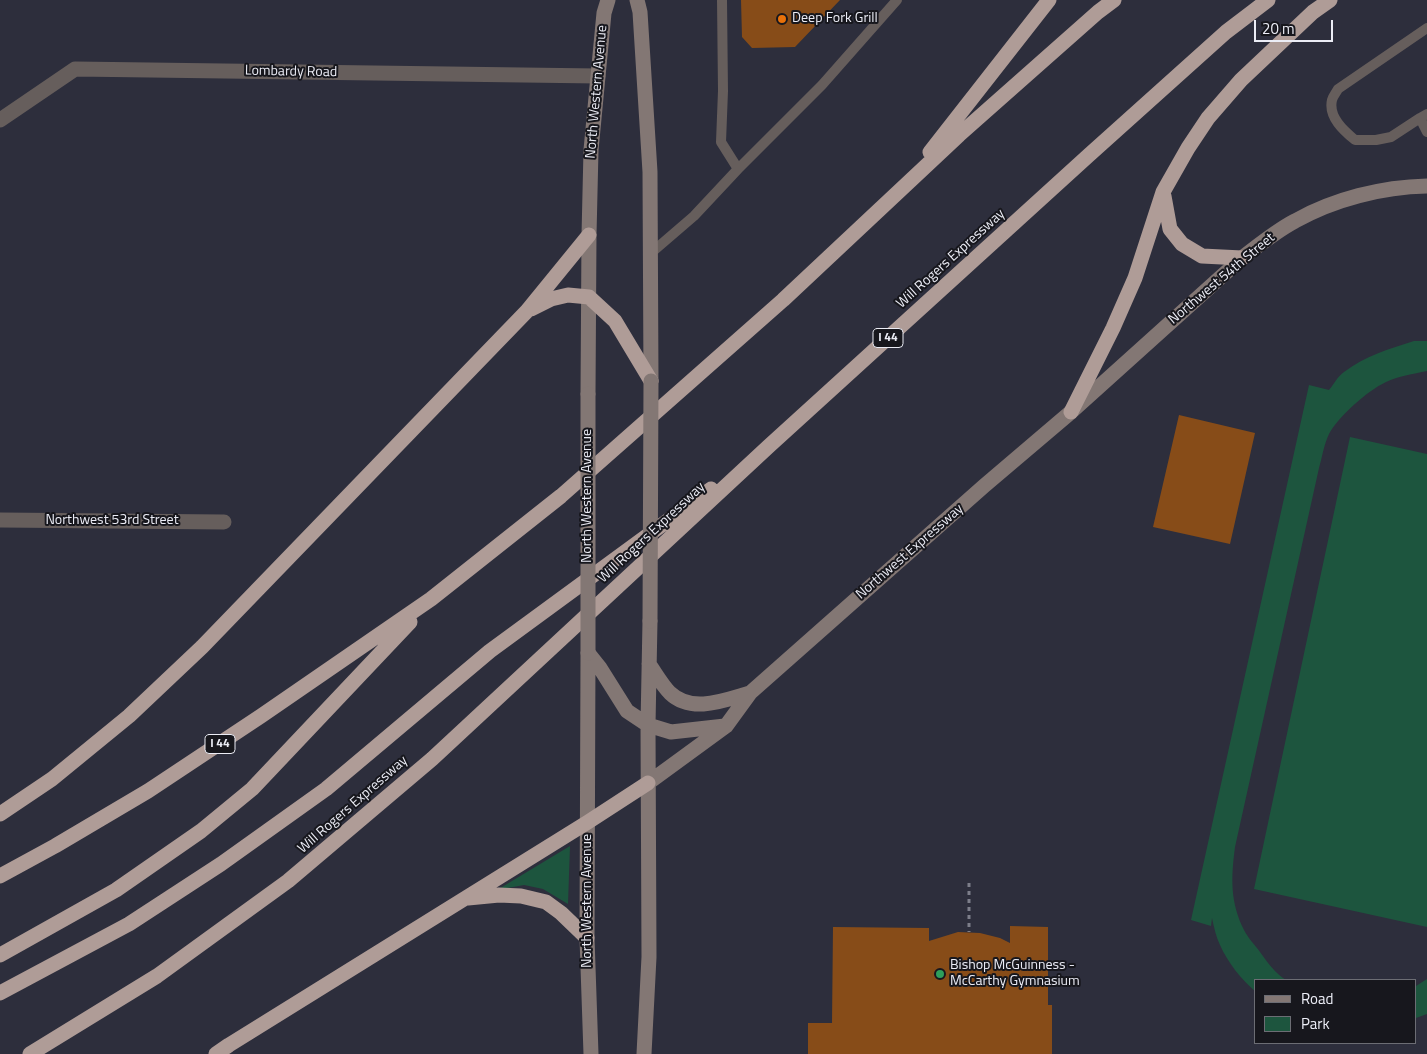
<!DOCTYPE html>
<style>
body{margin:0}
#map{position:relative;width:1427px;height:1054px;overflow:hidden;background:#2d2e3c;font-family:"Titillium Web",sans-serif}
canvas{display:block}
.legend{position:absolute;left:1254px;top:979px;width:162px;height:65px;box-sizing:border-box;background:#17171d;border:1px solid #6c6d74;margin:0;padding:6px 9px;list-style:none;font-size:15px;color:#ecedf6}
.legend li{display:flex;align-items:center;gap:10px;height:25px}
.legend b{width:25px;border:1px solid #6c6d74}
.scale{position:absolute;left:1254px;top:20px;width:79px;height:22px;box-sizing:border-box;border:2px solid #ecedf6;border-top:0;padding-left:6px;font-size:15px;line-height:18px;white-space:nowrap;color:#ecedf6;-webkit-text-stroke:4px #17171d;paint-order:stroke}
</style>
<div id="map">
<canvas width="1427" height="1054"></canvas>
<ul class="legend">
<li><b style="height:6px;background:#837774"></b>Road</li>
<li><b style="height:14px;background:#1d553e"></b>Park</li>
</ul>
<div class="scale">20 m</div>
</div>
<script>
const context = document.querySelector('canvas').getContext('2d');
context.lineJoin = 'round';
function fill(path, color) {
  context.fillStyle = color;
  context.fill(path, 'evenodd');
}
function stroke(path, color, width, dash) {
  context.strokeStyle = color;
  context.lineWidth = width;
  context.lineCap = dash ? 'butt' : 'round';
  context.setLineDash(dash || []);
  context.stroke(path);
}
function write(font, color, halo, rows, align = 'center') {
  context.font = font + ' "Titillium Web",sans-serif';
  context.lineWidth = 4;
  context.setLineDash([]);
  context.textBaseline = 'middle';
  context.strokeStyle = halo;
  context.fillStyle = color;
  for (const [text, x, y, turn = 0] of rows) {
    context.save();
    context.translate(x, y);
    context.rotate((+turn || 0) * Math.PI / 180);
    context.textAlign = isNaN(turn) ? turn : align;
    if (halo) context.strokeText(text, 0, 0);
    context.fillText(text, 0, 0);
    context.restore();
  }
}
const green = new Path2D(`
 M1414 341H1427V371C1413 374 1398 376 1386 382 1367 391 1338 417 1329 434 1324 444 1322 458 1319 468L1235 847C1231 878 1230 902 1244 930 1248 938 1255 945 1260 952 1267 962 1276 974 1286 980H1256V992C1241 979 1228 963 1220 945 1216 937 1214 927 1212 918L1211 926 1191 920 1309 385 1329 390C1334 384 1338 376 1344 372 1365 356 1389 349 1414 341Z
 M1350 437 1427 454V927L1254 889Z
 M570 846 568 904 543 889 524 885 497 890Z
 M1427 979V1014L1416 1018V986Z`);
const building = new Path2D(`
 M741 0H840L795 47 752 48 742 37Z
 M1179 415 1255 433 1230 544 1153 527Z
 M1010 926 1048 927V1005H1052V1054H808V1023H832L833 927 929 928V941L958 932 980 933 1000 938 1010 943Z`);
const path = new Path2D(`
 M969 883V932`);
const lane = new Path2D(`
 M722 0 723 91 721 142 738 169
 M1427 114 1420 118 1427 132
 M1420 118 1391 137 1376 140H1355C1344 131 1328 117 1332 100 1333 96 1336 93 1338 89L1427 28
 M651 253 694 216 738 169 822 85 897 0`);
const street = new Path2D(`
 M0 120 75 69 598 76
 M0 520 224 522`);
const secondary = new Path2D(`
 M637 0 640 12 650 172 651 381
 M588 394 589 235 591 150 604 13 608 0
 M588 653 587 938 591 1054
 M588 653 600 668 627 711 648 725 671 732 725 726
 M649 664C656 674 662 685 670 693 692 714 725 700 750 693
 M648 783 726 726 750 693 984 486 1071 412 1242 258C1259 245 1276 231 1295 221 1334 199 1382 187 1427 186
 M644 1054 649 957 648 725 650 621`);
const highway = new Path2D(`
 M930 152 1049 0
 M1164 196 1170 229 1182 244 1202 256 1242 258
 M531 309 551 299 568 295 589 297 615 321 651 381
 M1071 412 1113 328 1135 278 1163 192 1188 148 1208 118 1241 80 1313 12 1330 0
 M0 814 52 779 129 716 202 647 527 311 589 235
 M0 876 55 846 148 791 261 716 431 599 561 496 783 300 959 135 1098 12 1114 0
 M468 898 499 895 521 896 546 902 561 913 587 938
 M0 955 116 890 201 831 252 789 410 622
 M0 993 129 924 221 864 326 789 490 651 711 489
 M30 1054 157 976 288 881 432 759 769 446 1089 155 1226 32 1268 0
 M216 1054 229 1045 588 822 648 783`);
const secondaryBridge = new Path2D(`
 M588 394V653
 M650 621 651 381`);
const markers = [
 [782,19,5,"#e8710a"],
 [940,974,5,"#2e9e5b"]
];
const shields = [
 [888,338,30],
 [220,744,30]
];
const shieldNames = [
 ["I 44",888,338],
 ["I 44",220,744]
];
const poiNames = [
 ["Deep Fork Grill",792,19],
 ["Bishop McGuinness -",950,966],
 ["McCarthy Gymnasium",950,982]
];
const streetNames = [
 ["Lombardy Road",291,72,1],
 ["North Western Avenue",597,92,-85],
 ["Will Rogers Expressway",951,259,-42],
 ["Northwest 54th Street",1222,279,-40],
 ["North Western Avenue",588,496,-90],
 ["Northwest 53rd Street",112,521],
 ["Will Rogers Expressway",652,533,-43],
 ["Northwest Expressway",910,552,-41],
 ["Will Rogers Expressway",353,805,-41],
 ["North Western Avenue",588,901,-90]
];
fill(green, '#1d553e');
fill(building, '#874c18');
stroke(path, '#7d7e8a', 3, [4, 4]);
stroke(lane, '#665e5c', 10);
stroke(street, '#665e5c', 15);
stroke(secondary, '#837774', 15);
stroke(highway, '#af9c97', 15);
stroke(secondaryBridge, '#837774', 15);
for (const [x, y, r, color] of markers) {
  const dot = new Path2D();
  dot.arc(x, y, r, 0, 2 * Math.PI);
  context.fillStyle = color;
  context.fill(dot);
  stroke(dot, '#17171d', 2);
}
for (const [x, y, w] of shields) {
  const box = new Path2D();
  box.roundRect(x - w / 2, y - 9.5, w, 19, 4);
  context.fillStyle = '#17171d';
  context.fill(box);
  stroke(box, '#ecedf6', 1);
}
write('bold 12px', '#ecedf6', null, shieldNames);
write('14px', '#ecedf6', '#17171d', poiNames, 'left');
write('14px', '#ecedf6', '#17171d', streetNames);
</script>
